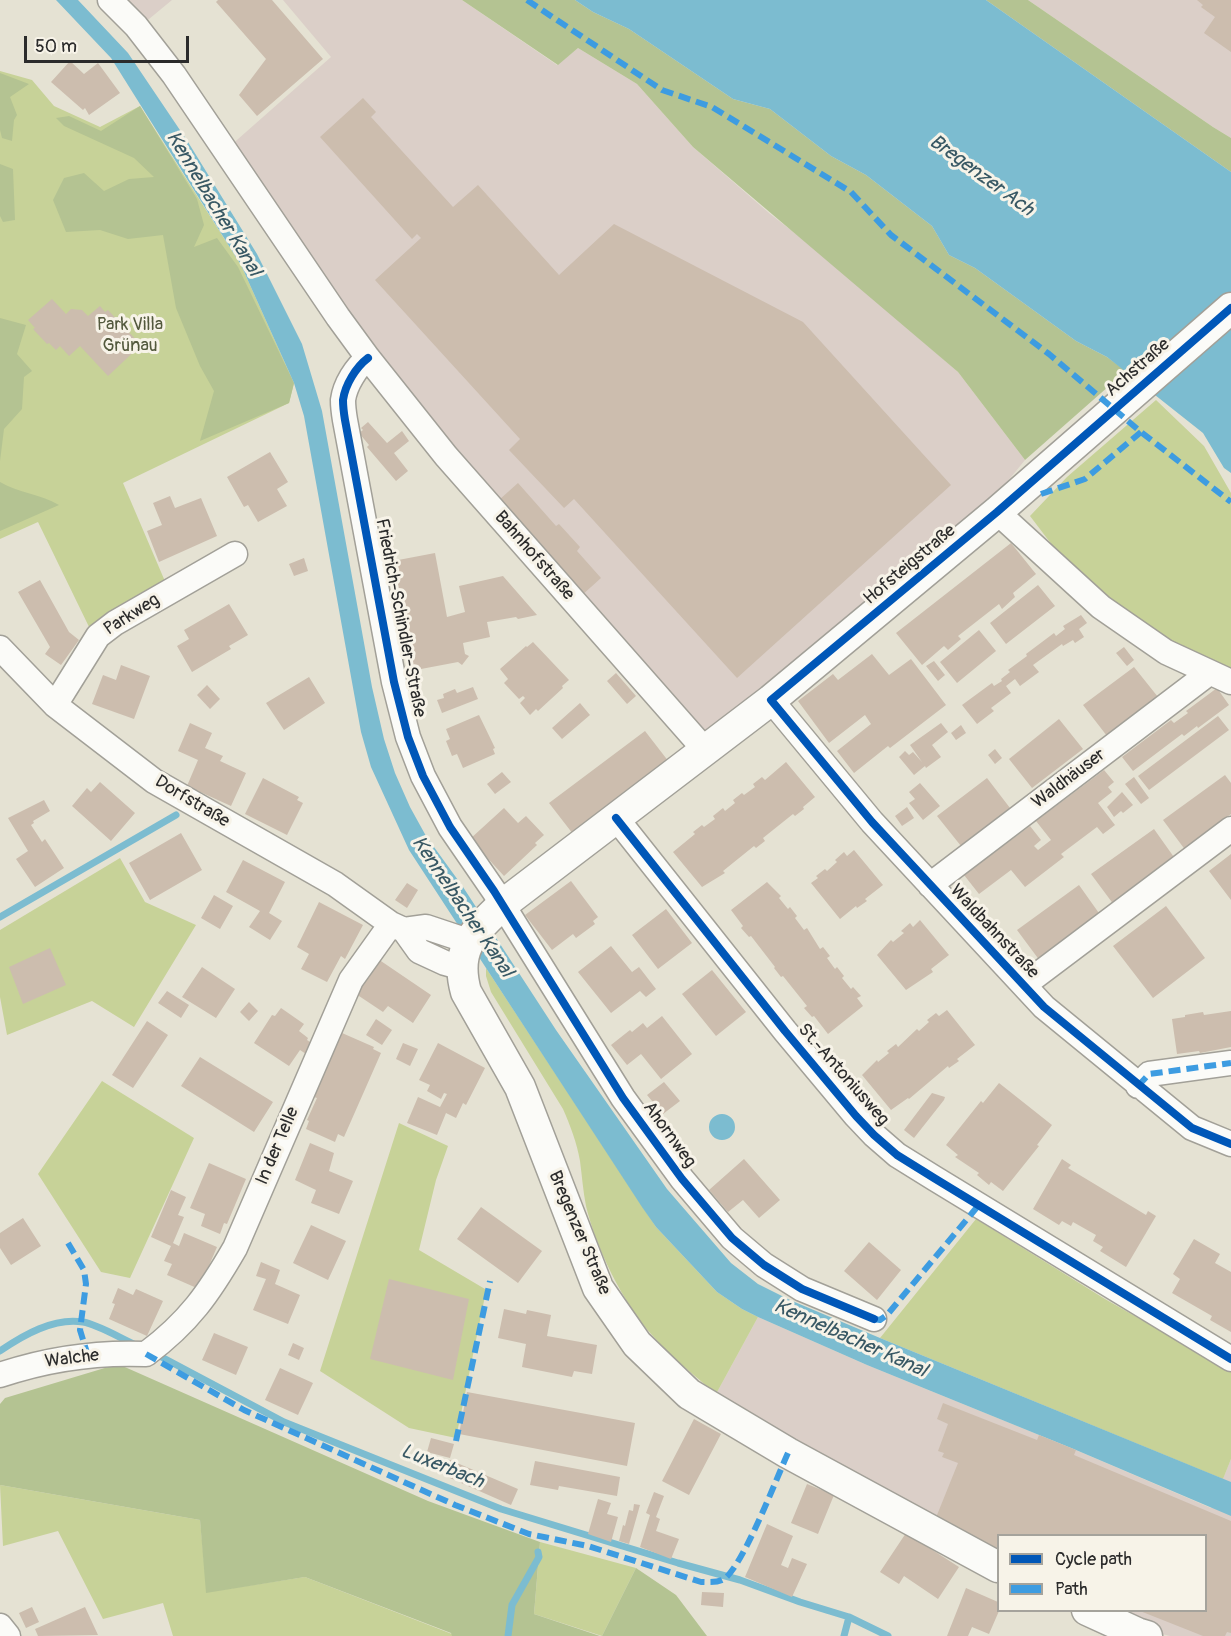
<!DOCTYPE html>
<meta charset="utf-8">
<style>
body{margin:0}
#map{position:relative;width:1231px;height:1636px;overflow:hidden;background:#e5e2d3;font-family:Pangolin,sans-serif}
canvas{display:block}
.legend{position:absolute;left:997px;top:1534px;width:210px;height:78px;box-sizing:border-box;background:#f7f3e8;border:2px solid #a5a39c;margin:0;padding:8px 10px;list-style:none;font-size:18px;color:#2b2b2b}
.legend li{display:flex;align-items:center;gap:12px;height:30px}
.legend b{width:30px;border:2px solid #a5a39c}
.scale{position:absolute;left:24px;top:36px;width:165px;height:27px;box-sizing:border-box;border:3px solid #2b2b2b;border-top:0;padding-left:8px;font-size:18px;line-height:21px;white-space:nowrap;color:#2b2b2b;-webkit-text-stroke:4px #f7f3e8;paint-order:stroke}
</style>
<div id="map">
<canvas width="1231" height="1636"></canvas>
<ul class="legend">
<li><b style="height:8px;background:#0057b8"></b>Cycle path</li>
<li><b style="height:8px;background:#3d9ce1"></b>Path</li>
</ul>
<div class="scale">50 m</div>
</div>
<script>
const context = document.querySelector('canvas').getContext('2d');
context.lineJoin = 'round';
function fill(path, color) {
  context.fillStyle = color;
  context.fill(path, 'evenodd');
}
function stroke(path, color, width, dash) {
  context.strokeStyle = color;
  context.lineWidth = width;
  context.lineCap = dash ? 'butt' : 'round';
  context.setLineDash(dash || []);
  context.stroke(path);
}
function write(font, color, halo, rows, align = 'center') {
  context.font = font + ' Pangolin,sans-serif';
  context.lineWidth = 6;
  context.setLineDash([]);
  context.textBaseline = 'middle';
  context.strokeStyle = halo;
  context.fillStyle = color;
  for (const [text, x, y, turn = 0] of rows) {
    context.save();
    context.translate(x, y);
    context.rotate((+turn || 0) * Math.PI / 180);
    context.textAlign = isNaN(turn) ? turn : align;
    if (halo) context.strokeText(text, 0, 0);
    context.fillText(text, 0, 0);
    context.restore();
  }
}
const industrial = new Path2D(`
 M119 0H172L143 24Z
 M283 0H462L557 65 578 48 637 84 693 147 769 213 833 263 958 372 1025 460 998 493 705 741 404 395 229 147 331 57Z
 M1028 0H1231V138L1213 127Z
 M758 1317 867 1365 1076 1450 1211 1508 1231 1459V1636H1170L1139 1628 1103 1611 1206 1610V1536H998V1560L716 1394Z`);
const green = new Path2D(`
 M0 71 32 80 54 106 100 127 140 106 241 265 294 383 289 403 123 483 167 586 92 633 38 522 0 539Z
 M1156 400 1204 446 1231 493V672L1190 658 1112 602 1062 558 1030 516 1067 477Z
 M120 858 145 902 196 925 134 1027 92 1001 7 1035 0 997V930Z
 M486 968 656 1227 717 1292 742 1309 758 1317 716 1394C694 1375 671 1357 652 1335 623 1303 596 1248 586 1206 583 1191 582 1176 580 1161 577 1143 570 1125 563 1109L491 992 486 976Z
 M102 1081 194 1138 130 1278 101 1272 38 1174Z
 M399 1123 448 1146 436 1180 419 1250 485 1289V1296L456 1438 409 1428 320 1371Z
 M976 1219 1105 1299 1231 1371V1459L1223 1479 880 1338Z
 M0 1485 200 1520 207 1592 305 1577 452 1634V1636H173L163 1603 103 1619 58 1531 3 1546Z
 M540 1542 636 1568 602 1636 534 1614Z`);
const forest = new Path2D(`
 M462 0H575L593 12 629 29 733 99 770 109 831 156 866 175 932 226 949 255 975 268 1076 341 1107 357 1126 371 1025 460 958 372 693 147 637 84 578 48 558 65Z
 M986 0H1028L1213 127 1231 138V172Z
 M0 73 29 84 10 97 17 115 14 120 12 141 2 138 0 130Z
 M140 106 197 199 204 225 194 247 217 238 238 267 294 383 289 403 200 441 214 391 200 366 176 308 163 235 128 239 100 230 66 232 53 200 64 178 84 173 104 191 129 179 154 177 134 158 64 126 56 118 69 116 101 131Z
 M0 164 13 169 15 220 3 222 0 216Z
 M0 318 26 325 17 354 32 371 24 377 22 409 4 429 0 461Z
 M0 482C19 493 40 494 59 505L0 531Z
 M118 1364 428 1501 540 1542 534 1614 600 1636H452L451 1633 305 1577 206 1593 200 1520 0 1485V1404L5 1398Z
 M636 1568 676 1595 707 1636H602Z`);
const water = new Path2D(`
 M56 0H78L128 53 188 142 257 254 302 344 322 411 372 687 384 739 395 773 410 807 426 836 463 887 556 1030 667 1189 731 1263 758 1284 790 1300 880 1338 1231 1482V1516L1076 1450 867 1365 758 1317 742 1309 717 1292 656 1227 642 1207 409 850 371 767 361 732 304 416 294 383 241 265 111 58Z
 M575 0H986L1231 172V473L1224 468 1203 433 1107 357 1076 341 975 268 949 255 932 226 866 175 831 156 770 109 733 99 629 29 593 12Z
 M709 1127a13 13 0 1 1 26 0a13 13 0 1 1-26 0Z`);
const stream = new Path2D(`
 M0 917 176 815
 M0 1351C23 1335 54 1317 83 1322 97 1324 122 1339 136 1345
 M154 1353 284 1422 501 1509 678 1563 740 1580 800 1602 849 1617 888 1636
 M508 1636 512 1605 539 1557 538 1552
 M844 1636 849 1617`);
const building = new Path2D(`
 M218 0H272L323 59 257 116 239 95 266 59 216 2Z
 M1197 0H1231V52L1204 33 1215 17 1201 7 1203 5Z
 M70 61 84 74 98 63 120 93 89 115 85 108 83 110 51 82Z
 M363 98 376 112 371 117 453 207 478 185 559 275 614 224 803 322 951 485 737 678 574 499 564 508 509 450 520 439 375 280 421 238 417 234 412 239 320 137Z
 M52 299 66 314 71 309 82 310 88 316 100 306 105 312 108 310 141 345 108 376 80 346 69 356 60 346 56 350 49 343 47 344 33 329 35 328 28 320Z
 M368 422 387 443 402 431 409 441 394 453 408 471 396 481 367 447 369 445 359 433 363 430 361 428Z
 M270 452 288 482 277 489 287 506 258 522 248 505 244 507 227 477Z
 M518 483 556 526 559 524 580 547 577 551 601 578 581 596 499 500Z
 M170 496 175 508 201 498 217 536 159 562 147 531 162 525 153 503Z
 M1011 543 1036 574 1013 593 1015 597 1002 609 999 604 958 636 961 639 948 650 944 646 922 665 896 633Z
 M435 553 447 617 465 612 459 586 503 576 537 615 518 619 516 617 487 622 490 637 463 643 465 654 469 656 462 665 458 662 421 669 418 674 409 667 411 664 404 625H405L393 561Z
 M304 558 308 571 294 576 289 564Z
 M40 580 69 632 79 640 61 665 45 654 50 647 18 592Z
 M1038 585 1055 606 1006 644 990 623Z
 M229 604 248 635 229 646 231 649 192 672 177 646 189 639 184 630Z
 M1081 615 1087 623 1079 629 1084 637 1075 643 1073 640 1063 646 1062 644 1033 665 1039 672 1020 686 1015 679 1006 686 1011 693 991 708 994 711 977 724 962 705 992 683 994 686 1002 681 1001 679 1010 672 1008 670 1027 656 1026 654 1054 633 1056 636 1065 629 1063 626Z
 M979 630 996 651 957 683 940 662Z
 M533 642 569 680 562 686 563 688 538 711 536 709 530 715 520 703 525 698 523 696 519 699 504 683 508 679 500 669 526 646 527 647Z
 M1124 647 1134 660 1127 666 1116 653Z
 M872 654 889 675 911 659 946 705 890 748 888 746 854 773 837 751 871 724 865 715 829 743 798 701 833 674 838 680Z
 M934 661 945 675 938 681 926 666Z
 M121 665 150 676 134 719 92 704 103 675 116 680Z
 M1134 667 1158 697 1107 736 1083 705Z
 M616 673 636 696 627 704 607 681Z
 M309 677 325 703 284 730 266 703Z
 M207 685 220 699 210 709 197 695Z
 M473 687 478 699 442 713 437 700 444 698 443 694 455 689 457 693Z
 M1217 688 1229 705 1198 728 1197 726 1184 736 1182 734 1133 771 1122 757 1171 720 1174 723 1188 713 1186 711Z
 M580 703 590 715 562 739 552 728Z
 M479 715 495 748 493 749 495 754 463 768 457 754 452 756 446 741 450 739 446 729Z
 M1218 716 1229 730 1149 790 1138 776Z
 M1059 719 1083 749 1032 788 1009 759Z
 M190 723 212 733 205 748 223 756 220 761 246 773 231 806 187 786 198 760 178 751Z
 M941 723 948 732 932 745 941 757 926 768 925 766 914 775 899 757 905 751 909 755 913 752 922 762 910 745Z
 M961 725 966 733 956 740 951 733Z
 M645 731 669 762 573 834 549 803Z
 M995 749 1002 758 995 764 988 755Z
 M786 762 815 797 803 807 804 809 795 816 793 814 763 838 765 841 756 848 754 846 723 871 725 873 702 887 673 852 695 834 693 832 702 825 704 827 715 819 713 816 723 808 725 811 735 803 733 800 742 793 744 795 755 787 753 784 762 777 765 780Z
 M1104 770 1114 782 1108 787 1112 792 1098 803 1115 825 1103 834 1097 827 1061 854 1064 857 1025 887 1011 870 979 894 964 875 1030 826 1041 840 1034 846 1038 850 1051 840 1036 821Z
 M502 772 511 782 495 794 487 784Z
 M1225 775 1231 783V814L1197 839 1199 842 1186 851 1163 820Z
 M1134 777 1149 798 1141 804 1125 784Z
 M263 778 299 797 297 800 303 803 287 835 245 814Z
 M987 778 1010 808 961 846 937 816Z
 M100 782 135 813 111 841 72 806 87 788 91 792Z
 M920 783 940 806 923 820 909 803 915 799 909 792Z
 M1122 792 1133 805 1123 813 1121 811 1114 817 1107 807Z
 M44 800 50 811 33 821 34 823 31 825 42 842 45 839 64 868 35 887 16 859 28 851 8 818Z
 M907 807 914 818 902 826 895 816Z
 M504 808 518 823 526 816 544 835 535 843 537 845 504 876 470 839Z
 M1154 829 1176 860 1158 869 1125 893 1127 896 1114 905 1091 874Z
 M181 833 202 870 150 900 129 863Z
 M854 850 883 885 865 899 867 901 857 908 856 906 840 919 811 883 818 878 816 876 825 869 827 871 837 862 835 860 844 852 847 856Z
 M1231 854V900L1209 871Z
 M243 860 285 882 269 913 282 921 270 940 249 927 260 911 226 892Z
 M571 881 598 917 593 921 595 924 576 938 573 934 552 950 525 915Z
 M767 882 781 896 779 898 788 909 790 907 797 916 795 918 804 930 807 928 820 949 823 947 830 956 827 958 835 969 837 967 844 976 842 978 851 989 853 987 861 996 857 998 863 1006 828 1034 814 1016 812 1017 804 1008 807 1006 783 976 781 977 774 968 775 967 751 936 749 937 741 928 743 926 731 910Z
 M407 883 418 890 407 908 395 900Z
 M1079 885 1101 916 1084 925 1051 949 1053 952 1040 961 1017 930Z
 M214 895 233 906 220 929 201 918Z
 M319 902 363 925 345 959 341 956 327 982 301 969 309 954 297 947Z
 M1166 906 1205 958 1153 998 1113 946Z
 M666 909 692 943 658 969 632 935Z
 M920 920 949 955 931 969 933 972 906 990 877 955 891 940 893 942 904 933 901 931 910 923 913 927Z
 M611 946 632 972 639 967 656 989 646 997 640 991 611 1013 578 972Z
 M50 948 66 985 23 1004 9 967Z
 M375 957 431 995 413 1023 388 1006 383 1012 356 994Z
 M202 967 235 989 216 1018 182 997Z
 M712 970 746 1012 716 1036 682 994Z
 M167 991 189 1005 181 1018 158 1003Z
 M249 1002 258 1011 249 1021 240 1012Z
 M281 1008 304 1024 299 1031 308 1038 307 1040 313 1044 306 1054 300 1050 289 1066 254 1043 272 1015 275 1016Z
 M947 1010 975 1045 957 1059 959 1061 949 1068 948 1066 909 1099 908 1098 891 1110 862 1075 877 1060 878 1062 889 1053 887 1051 896 1044 898 1047 917 1029 919 1031 929 1022 927 1020 936 1013 939 1016Z
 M1231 1011V1047L1200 1053 1199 1051 1177 1054 1172 1019 1185 1017V1015L1203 1012 1204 1015Z
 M662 1016 692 1054 661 1079 641 1054 627 1065 611 1045 630 1030 632 1032 643 1023 647 1028Z
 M376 1019 392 1030 382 1045 366 1035Z
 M147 1021 168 1035 133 1088 112 1075Z
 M342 1033 374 1047 373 1049 381 1053 344 1137 338 1134 335 1142 306 1129 309 1121 307 1120 317 1098 314 1097Z
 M403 1043 418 1049 410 1066 396 1059Z
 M438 1043 485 1068 466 1105 463 1103 456 1118 446 1113 437 1135 407 1123 418 1097 440 1107 447 1094 444 1093 441 1099 427 1091 430 1085 419 1080Z
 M200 1057 273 1102 254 1132 181 1086Z
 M664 1082 680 1101 663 1114 647 1095Z
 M999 1083 1052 1125 1037 1145 1039 1146 1003 1191 991 1182 989 1185 977 1175 979 1173 955 1157 958 1155 946 1145 981 1101 983 1103Z
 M932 1093 945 1097 944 1100 914 1138 904 1130Z
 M310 1143 334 1153 329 1171 353 1181 339 1214 311 1203 316 1190 295 1180Z
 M744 1159 780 1200 759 1218 743 1200 728 1212 709 1190Z
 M1062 1159 1071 1165 1068 1168 1146 1215 1148 1211 1156 1216 1126 1267 1100 1251 1103 1247 1093 1241 1096 1235 1073 1222 1071 1226 1062 1221 1059 1225 1033 1209Z
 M209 1163 246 1179 227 1224 224 1223 220 1234 201 1226 205 1214 190 1208Z
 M171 1190 186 1197 178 1215 184 1217 173 1243 179 1246 184 1233 217 1247 199 1289 167 1275 172 1264 164 1261 171 1246 151 1237Z
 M481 1207 542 1251 518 1283 457 1239Z
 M23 1218 41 1246 11 1265 0 1248V1233Z
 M311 1225 346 1241 328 1280 293 1263Z
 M1194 1239 1220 1254 1215 1263 1231 1272V1332L1210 1320 1212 1316 1172 1293 1180 1279 1173 1274Z
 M869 1242 901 1270 877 1300 844 1271Z
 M261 1262 280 1270 275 1284 300 1295 288 1324 253 1310 266 1279 256 1276Z
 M389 1279 469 1299 453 1380 370 1359Z
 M118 1288 133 1295 136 1289 163 1301 147 1336 109 1319 115 1304 112 1303Z
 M504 1309 526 1314 527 1310 551 1315 547 1336 597 1345 592 1374 574 1371 572 1377 522 1367 526 1344 498 1338Z
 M214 1333 248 1347 236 1375 202 1360Z
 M293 1343 304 1348 299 1360 288 1355Z
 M280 1368 313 1383 298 1415 265 1400Z
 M467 1392 635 1423 627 1466 459 1434Z
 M943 1403 1037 1440 1039 1435 1076 1450 1074 1455 1231 1521V1633L1227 1632 1225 1636H1203L1140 1611H1206V1536H998V1553L935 1520 958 1463 942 1457 944 1453 938 1451 948 1424 937 1419Z
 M694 1419 721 1434 689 1495 662 1481Z
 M431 1438 454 1444 450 1458 427 1452Z
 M450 1460 518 1489 511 1505 443 1475Z
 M535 1461 620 1477 617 1496 559 1486 558 1490 530 1485Z
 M807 1484 834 1495 818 1534 791 1523Z
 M654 1492 664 1496 656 1517 660 1519 656 1531 679 1539 671 1559 640 1547 650 1515 646 1513Z
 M598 1499 611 1503 607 1514 618 1517 611 1542 588 1534Z
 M634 1504 640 1505 629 1544 619 1541 623 1525 625 1526 629 1510 633 1511Z
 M767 1524 793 1536 781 1565 788 1568 792 1558 807 1564 792 1597 745 1577Z
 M906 1533 959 1567 938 1599 904 1576 899 1584 880 1572Z
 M966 1588 998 1602 999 1611 989 1634 972 1627 968 1636H947Z
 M702 1592 724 1593 723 1607 701 1605Z
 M32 1607 39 1622 26 1628 19 1613Z
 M85 1607 98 1635 38 1636 35 1629Z`);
const minor = new Path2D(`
 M110 0 136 26 174 75 338 317 368 358 446 456 705 750
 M368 358C356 367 345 385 343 400 343 407 344 414 345 420L394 682 408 737 423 776 450 827 494 891 623 1098 682 1179 732 1238 764 1265 802 1289 874 1319
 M997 512 1101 607 1166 652 1231 682
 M0 648 55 705 154 781 335 884 391 924 404 930 419 951 445 963 463 968
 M771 700 872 822 1044 1007 1192 1128 1231 1144
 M55 705 98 636 115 623 235 554
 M616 818 785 1031 856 1116 874 1135 897 1155 934 1178 1231 1359
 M930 885 1209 673
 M404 930 426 927 468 941
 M1024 985 1231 829
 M1138 1086 1149 1074 1231 1063
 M0 1375C47 1359 96 1352 146 1354 189 1322 209 1293 235 1248L351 980 391 924
 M0 1626 8 1636`);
const major = new Path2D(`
 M998 1567 788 1453 689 1394 637 1344 598 1288 520 1087 466 992C454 949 473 933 502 905L771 700 997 512 1231 308
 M1087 1610 1137 1633 1147 1636`);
const quiet = new Path2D(`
 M527 0 662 90 712 107 851 192 891 235 1049 354 1141 432 1231 502
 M1041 494 1085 479 1141 432
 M1138 1086 1149 1074 1231 1063
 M68 1243 84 1270 86 1284 80 1330 88 1356
 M874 1319 880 1320 887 1315 978 1206
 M146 1354 244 1410 455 1505 529 1534 588 1546 701 1582C709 1582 717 1583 724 1579 743 1566 777 1477 788 1453
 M456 1441 490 1281`);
const cycleway = new Path2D(`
 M1231 308 997 512 771 700 872 822 1044 1007 1192 1128 1231 1144
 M368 358C356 367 345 385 343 400 343 407 344 414 345 420L394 682 408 737 423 776 450 827 494 891 623 1098 682 1179 732 1238 764 1265 802 1289 874 1319
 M616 818 785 1031 856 1116 874 1135 897 1155 934 1178 1231 1359`);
const parkNames = [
 ["Park Villa",130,325],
 ["Grünau",130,346]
];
const streetNames = [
 ["Achstraße",1138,368,-41],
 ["Bahnhofstraße",534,556,49],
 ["Hofsteigstraße",910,565,-40],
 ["Parkweg",132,615,-32],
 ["Friedrich-Schindler-Straße",400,618,79],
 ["Waldhäuser",1069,779,-37],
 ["Dorfstraße",192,802,31],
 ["Waldbahnstraße",994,932,47],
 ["St.-Antoniusweg",843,1075,49],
 ["Ahornweg",669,1135,54],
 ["In der Telle",278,1146,-67],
 ["Bregenzer Straße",579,1233,67],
 ["Walche",72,1359,-7]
];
const waterNames = [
 ["Bregenzer Ach",981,176,36],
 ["Kennelbacher Kanal",213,204,59],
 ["Kennelbacher Kanal",462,907,56],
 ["Kennelbacher Kanal",850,1339,24],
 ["Luxerbach",442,1467,22]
];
fill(industrial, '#dbcfc8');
fill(green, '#c7d298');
fill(forest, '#b4c392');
fill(water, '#7cbcd0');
stroke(stream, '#7cbcd0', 7);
fill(building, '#ccbdae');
stroke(minor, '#a2a098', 27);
stroke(major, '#a2a098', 33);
stroke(minor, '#fbfbf8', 24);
stroke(major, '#fbfbf8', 30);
stroke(quiet, '#3d9ce1', 6, [12, 6]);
stroke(cycleway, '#0057b8', 8);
write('18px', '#53593d', '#f7f3e8', parkNames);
write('18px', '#2b2b2b', '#f7f3e8', streetNames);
write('italic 20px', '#385864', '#f7f3e8', waterNames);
</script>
